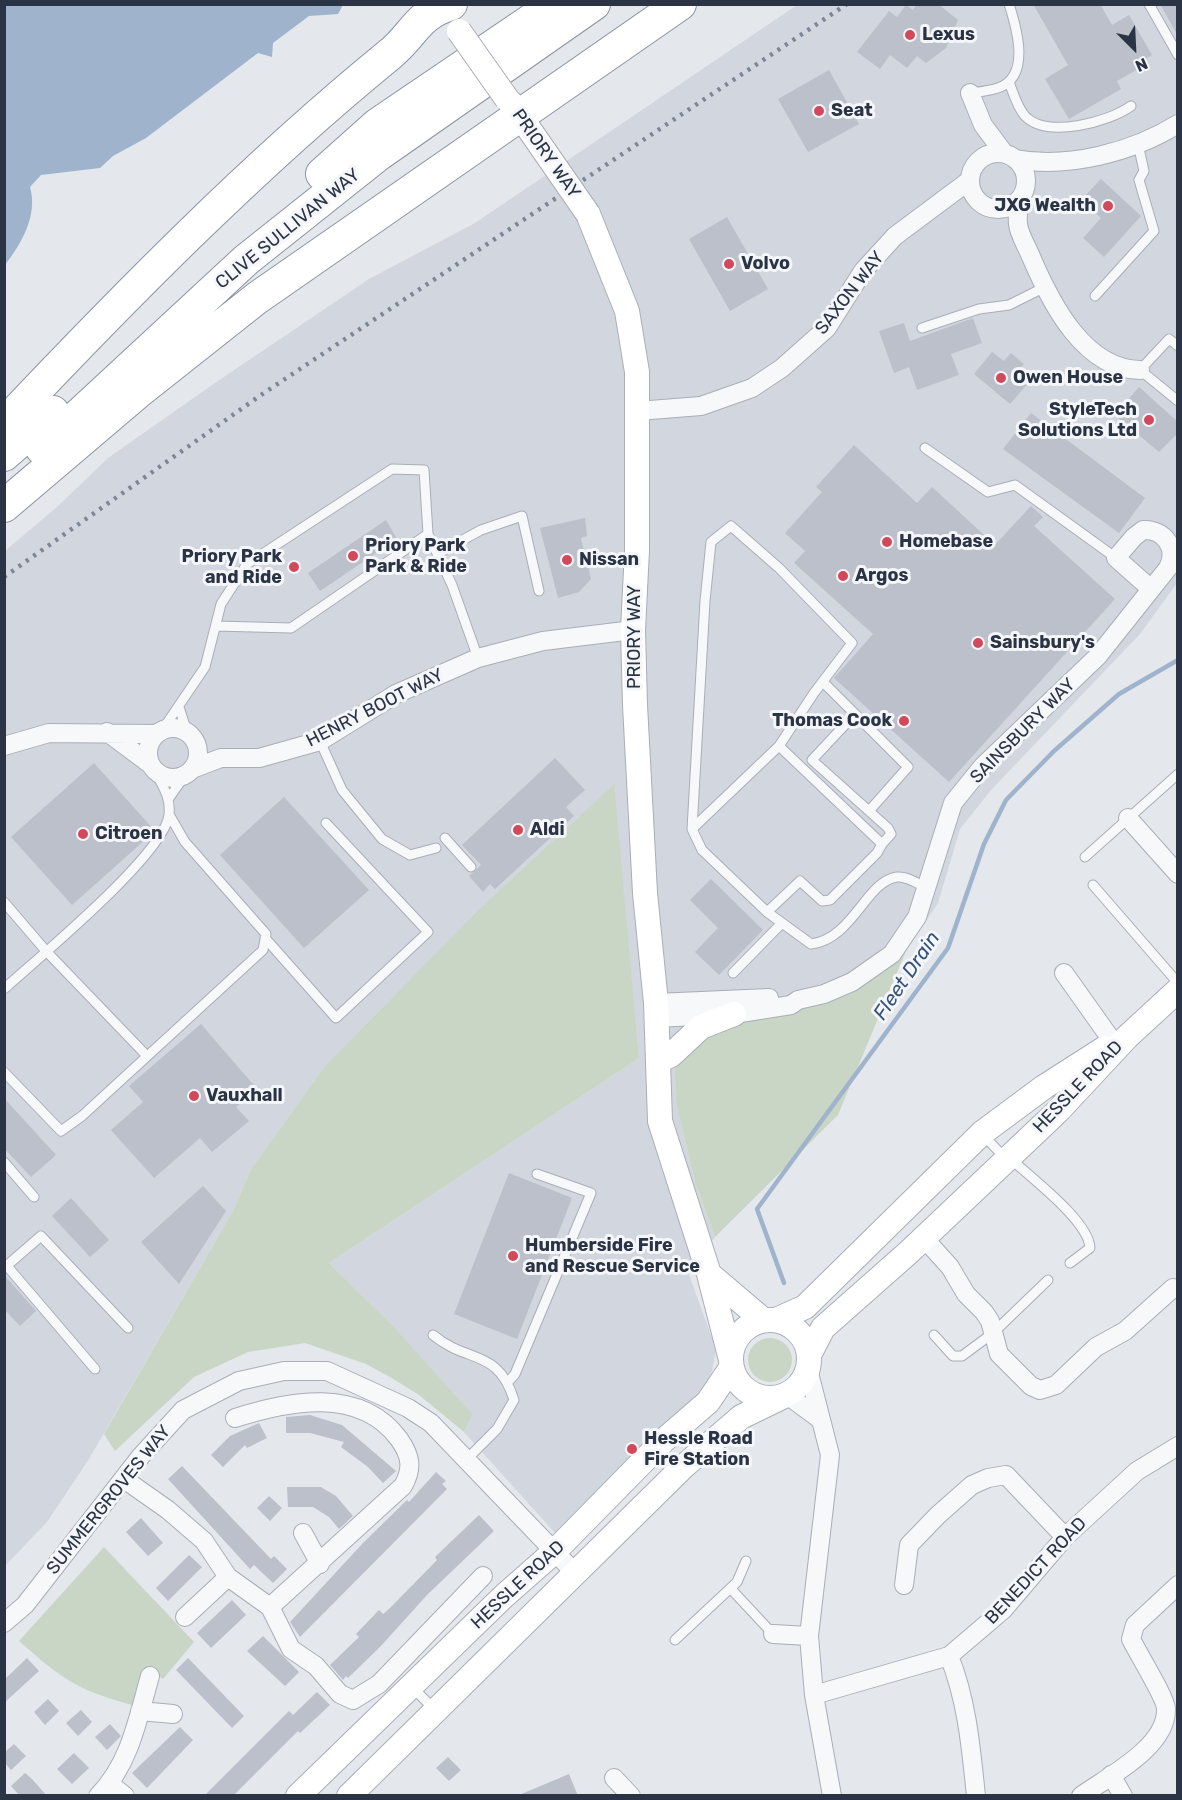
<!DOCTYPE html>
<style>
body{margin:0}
#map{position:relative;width:1182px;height:1800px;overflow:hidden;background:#e4e7ec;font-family:Rubik,sans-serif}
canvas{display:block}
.frame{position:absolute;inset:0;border:6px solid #2b3445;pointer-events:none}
.north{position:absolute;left:1104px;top:18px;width:60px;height:60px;-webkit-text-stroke:4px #f4f6f9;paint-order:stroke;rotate:156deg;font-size:16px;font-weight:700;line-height:24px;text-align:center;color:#2b3445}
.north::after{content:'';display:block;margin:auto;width:21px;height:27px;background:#2b3445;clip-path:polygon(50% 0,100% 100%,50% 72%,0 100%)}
</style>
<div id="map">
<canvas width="1182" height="1800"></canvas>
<div class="frame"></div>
<div class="north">N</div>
</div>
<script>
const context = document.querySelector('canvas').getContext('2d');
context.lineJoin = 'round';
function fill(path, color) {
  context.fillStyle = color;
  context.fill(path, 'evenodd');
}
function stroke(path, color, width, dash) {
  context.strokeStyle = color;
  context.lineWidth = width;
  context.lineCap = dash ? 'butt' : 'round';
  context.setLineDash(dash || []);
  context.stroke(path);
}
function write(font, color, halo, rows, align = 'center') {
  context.font = font + ' Rubik,sans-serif';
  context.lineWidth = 6;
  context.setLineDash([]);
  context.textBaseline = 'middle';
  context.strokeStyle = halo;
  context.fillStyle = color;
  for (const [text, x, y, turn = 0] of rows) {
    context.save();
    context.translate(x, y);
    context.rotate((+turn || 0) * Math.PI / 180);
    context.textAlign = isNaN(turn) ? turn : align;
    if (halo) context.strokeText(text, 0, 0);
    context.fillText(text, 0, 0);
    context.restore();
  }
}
const built = new Path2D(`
 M797 5H1177V583L1140 634 991 790 960 829 938 903 906 951 840 995 674 1042 676 1103 695 1182 715 1237 689 1275 716 1349 711 1376 697 1399 556 1534 464 1432 471 1414 394 1327 329 1263 639 1058 613 785 479 909 324 1067 251 1169 234 1209 89 1459 47 1522 5 1566V551L58 506 108 458 215 383 369 279 475 223Z`);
const green = new Path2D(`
 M614 784 639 1058 329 1263 394 1327 472 1414 464 1432 419 1395 390 1377 366 1364 305 1343 248 1352 194 1377 115 1451 104 1434 234 1209 251 1169 324 1067 479 909Z
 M906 951 838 1115 715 1237 695 1182 676 1103 674 1042 695 1018 840 995Z
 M748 1360a22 22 0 1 1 44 0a22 22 0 1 1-44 0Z
 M104 1547 194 1642 163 1679 143 1668 132 1705C77 1690 62 1679 19 1641Z`);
const water = new Path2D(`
 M5 4H343V5L338 14 309 16 273 43 272 57 258 53 146 138 113 156 100 168 41 175 30 187C38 215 22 243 5 265Z`);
const stream = new Path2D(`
 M784 1283 757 1209 948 948 984 844 1006 800 1054 751 1119 694 1178 660`);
const building = new Path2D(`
 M917 4H938L958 20 946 48 926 63 917 56 907 68 890 55 880 69 857 52 889 11 897 17 906 5 913 10Z
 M1033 4H1100L1112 25 1129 15 1152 55 1136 65 1138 69 1117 81 1121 89 1069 119 1045 79 1068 65Z
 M1160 4H1178V36Z
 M829 70 859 124 808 152 778 99Z
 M1101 179 1141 216 1104 257 1083 238 1101 218 1081 200Z
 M727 217 768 289 730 311 689 239Z
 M973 318 982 343 951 354 959 375 917 390 909 367 894 373 879 331 904 323 910 341Z
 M992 352 1004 361 1011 353 1024 364 1017 372 1029 382 1010 404 974 374Z
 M1139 387 1178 422V433L1159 452 1115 415Z
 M1031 413 1145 498 1119 533 1003 449Z
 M854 445 917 503 932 487 995 545 1031 506 1043 517 1034 526 1115 599 949 782 834 678 873 634 794 563 805 551 785 533 822 492 816 487Z
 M585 518 587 536 581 538 591 579 579 592 558 598 540 528Z
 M386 520 397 539 320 591 308 573Z
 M555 758 585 790 566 807 574 816 495 889 490 884 483 892 469 876 481 865 462 845Z
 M94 763 155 831 72 905 11 837Z
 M284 797 369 890 304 948 220 855Z
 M711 879 763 930 719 975 695 952 718 928 690 900Z
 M201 1024 257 1089 236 1107 249 1121 212 1152 200 1138 154 1178 111 1130 143 1102 129 1086Z
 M4 1098 56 1155 31 1177 4 1148Z
 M509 1173 572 1198 517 1339 454 1314Z
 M203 1186 226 1211 179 1284 141 1242Z
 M71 1198 109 1240 90 1257 52 1216Z
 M4 1275 36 1311 20 1326 4 1309Z
 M310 1415 342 1425 396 1471 383 1483 368 1467 341 1447 344 1442 310 1433H286V1417Z
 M259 1423 267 1438 247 1448 245 1445 223 1467 211 1455 230 1436Z
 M182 1466 271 1559 274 1556 287 1569 273 1583 254 1565 250 1569 168 1479Z
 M436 1472 446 1481 442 1484 447 1489 300 1637 290 1622 363 1543 407 1500 409 1502Z
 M287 1487H321L336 1496 353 1516 339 1529 329 1517 313 1507H288Z
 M269 1496 282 1508 270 1521 257 1508Z
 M479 1515 494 1531 427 1595 380 1647 348 1678 346 1676 343 1680 330 1665 359 1637 356 1634 379 1610 383 1614 390 1608 437 1560 435 1557Z
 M141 1518 163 1543 148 1556 126 1532Z
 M189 1555 202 1567 168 1601 156 1588Z
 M232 1600 246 1615 211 1648 197 1633Z
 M263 1636 299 1672 285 1686 247 1651Z
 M27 1658 39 1671 4 1703V1680Z
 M188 1658 244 1716 232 1728 176 1670Z
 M317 1692 330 1705 300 1733 298 1731 233 1796H204L289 1711 293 1715Z
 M48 1699 59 1711 45 1725 34 1712Z
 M81 1710 92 1722 78 1736 66 1723Z
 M110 1724 121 1736 107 1750 95 1737Z
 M180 1727 193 1740 147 1788 132 1773Z
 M14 1744 26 1756 11 1770 4 1762V1753Z
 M74 1753 89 1768 72 1784 57 1769Z
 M448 1757 461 1770 449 1781 436 1768Z
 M25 1773 32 1779 47 1796H20L11 1786Z
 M569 1774 578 1796H519V1795Z`);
const lane = new Path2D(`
 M1149 4 1178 55
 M1009 82C1013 92 1017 107 1025 116 1047 139 1109 122 1131 106
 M970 93C978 92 989 91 998 88 1031 77 1017 29 1009 4
 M1095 296 1154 231 1139 180 1144 171 1138 144
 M922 328 979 309 1009 305 1045 287
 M1178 346 1169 339 1140 370 1178 401
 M925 448 988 492 1015 485 1116 558
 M437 554 481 530 522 516 539 591
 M216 626 291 628 428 534
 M823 682 908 767 869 811 888 828 891 834 882 844
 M179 707 187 732
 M855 714 812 760 869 811
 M163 729 205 667 221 604 247 564 392 469 424 470 428 534 452 585 478 658
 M320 741 342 790 382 839 410 855 436 848
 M169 798 186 774
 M692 829 779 746
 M445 838 471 867
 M1085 857 1178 774
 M1093 885 1178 983
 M4 902 46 951 147 1056
 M767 912 800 881 822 901 830 900 877 853 882 844 779 746 814 693 852 643 779 568 731 526 711 542 705 601 692 829 702 850 767 912 811 944C853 939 866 881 897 877 908 876 918 884 927 888
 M265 938 336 1018 428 932 326 823
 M733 973 781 924
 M4 989C38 958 166 853 169 814 171 797 162 785 155 771
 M4 1072 61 1131 82 1116 263 950 266 934 185 842 170 816
 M983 1135 1007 1160
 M1011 1159C1031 1178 1089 1221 1090 1248L1070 1263
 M4 1162 34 1197
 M7 1266 95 1369
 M4 1268 41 1236 128 1328
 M433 1335C468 1364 498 1348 514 1400L497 1429 466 1460
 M934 1335 953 1356H962L993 1333 1048 1280
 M508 1382 515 1374 591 1193 537 1174
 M731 1589 773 1634
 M675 1640 737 1582 746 1561
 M413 1688 435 1710`);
const street = new Path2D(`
 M970 93 983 125 1004 153
 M970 181a28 28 0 1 1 56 0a28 28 0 1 1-56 0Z
 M1015 159C1068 169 1133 152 1178 124
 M1019 200C1019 208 1017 216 1018 224 1019 235 1028 248 1032 259 1051 303 1084 369 1140 370
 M637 411 701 406 752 388 782 368 827 328 863 271 895 236 970 180
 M148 753a25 25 0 1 1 50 0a25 25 0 1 1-50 0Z
 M107 732 150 764
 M4 746 49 733 156 734
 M192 769 221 758H259L320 741 396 694 478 658 543 641 633 630
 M1128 818 1178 874
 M1064 973 1113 1042
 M656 1003 769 998
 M656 1018 734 1014 791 1005 798 1000 824 994 852 982 892 954 917 917 953 803 983 766 1098 656 1168 568C1178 549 1165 529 1143 530L1134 537 1116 558 1151 589
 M923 1237 950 1267 966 1294 984 1312 990 1321 999 1354 1031 1386 1040 1390 1056 1385 1096 1347 1125 1331 1173 1288
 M808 1369 830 1455 809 1636 814 1695 832 1796
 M787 1395 821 1420
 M235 1418C288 1401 360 1386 399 1439 411 1456 413 1468 403 1486L270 1607
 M124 1479 168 1510 204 1541 228 1577 270 1607 291 1649 316 1666 340 1694 353 1700 379 1684 483 1576
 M303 1533 320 1564
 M904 1585 909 1545 938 1515 972 1485 988 1478 1006 1475 1065 1537
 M185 1617 228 1577
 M4 1623 25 1605 141 1456 183 1410 239 1381 284 1371H327L408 1408 431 1423 576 1574
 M773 1634 809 1636
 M949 1656C967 1700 971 1748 976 1796
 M814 1695 949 1656 1003 1610 1065 1537 1137 1471 1178 1446
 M140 1711 173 1714
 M1111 1775 1123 1796
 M614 1778 631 1796
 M110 1784 125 1796
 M98 1796C130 1764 138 1718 150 1676
 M1081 1796C1109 1776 1167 1747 1166 1709 1166 1698 1137 1652 1131 1639L1135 1625 1178 1585`);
const secondary = new Path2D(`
 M511 103 545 152
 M588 214 627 311 637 372V550L633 630 635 705 645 893 656 1003 660 1121 709 1274 730 1356
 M658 1061 671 1055 701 1027 734 1014
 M709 1274 763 1320
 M731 1359a39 39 0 1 1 78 0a39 39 0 1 1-78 0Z
 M776 1320 805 1307 982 1133 1044 1087 1105 1048
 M809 1355 823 1328 909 1252 1058 1111 1127 1037 1178 990
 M298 1796 504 1596 554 1552 663 1441 708 1402 731 1368
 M349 1796 683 1467 741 1417 782 1397`);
const highway = new Path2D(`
 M322 174 378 124 555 4
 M4 424C125 296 253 166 389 55 415 34 416 15 451 4
 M42 449 246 260 378 155 594 4
 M4 455 53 412
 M4 506 137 393 257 298 680 4`);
const rail = new Path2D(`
 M4 577 261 395 847 4`);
const secondaryBridge = new Path2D(`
 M459 31 507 99
 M545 152 588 214`);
const markers = [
 [910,35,6,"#d1495b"],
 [819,111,6,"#d1495b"],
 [1108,206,6,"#d1495b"],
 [729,264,6,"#d1495b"],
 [1001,378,6,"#d1495b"],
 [1149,420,6,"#d1495b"],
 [887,542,6,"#d1495b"],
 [353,556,6,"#d1495b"],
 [567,560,6,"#d1495b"],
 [294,567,6,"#d1495b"],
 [843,576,6,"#d1495b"],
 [978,643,6,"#d1495b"],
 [904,721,6,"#d1495b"],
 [518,830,6,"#d1495b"],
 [83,834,6,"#d1495b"],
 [194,1096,6,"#d1495b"],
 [513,1256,6,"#d1495b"],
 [632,1449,6,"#d1495b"]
];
const poiNames = [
 ["Lexus",922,35],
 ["Seat",831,111],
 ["JXG Wealth",1096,206,"right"],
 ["Volvo",741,264],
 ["Owen House",1013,378],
 ["StyleTech",1137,410,"right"],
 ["Solutions Ltd",1137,431,"right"],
 ["Homebase",899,542],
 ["Priory Park",365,546],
 ["Park & Ride",365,567],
 ["Priory Park",282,557,"right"],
 ["and Ride",282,578,"right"],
 ["Nissan",579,560],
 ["Argos",855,576],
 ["Sainsbury's",990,643],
 ["Thomas Cook",892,721,"right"],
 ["Aldi",530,830],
 ["Citroen",95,834],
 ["Vauxhall",206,1096],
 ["Humberside Fire",525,1246],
 ["and Rescue Service",525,1267],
 ["Hessle Road",644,1439],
 ["Fire Station",644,1460]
];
const streetNames = [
 ["PRIORY WAY",546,154,55],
 ["CLIVE SULLIVAN WAY",288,229,-39],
 ["SAXON WAY",850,293,-52],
 ["PRIORY WAY",635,637,-90],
 ["HENRY BOOT WAY",375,708,-27],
 ["SAINSBURY WAY",1023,731,-45],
 ["HESSLE ROAD",1078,1087,-46],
 ["SUMMERGROVES WAY",109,1500,-51],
 ["BENEDICT ROAD",1036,1571,-47],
 ["HESSLE ROAD",518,1585,-43]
];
const waterNames = [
 ["Fleet Drain",907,976,-56]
];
fill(built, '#d2d6de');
fill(green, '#c9d6c5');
fill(water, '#9fb4cc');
stroke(stream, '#9fb4cc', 4.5);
fill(building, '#bbc0ca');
stroke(lane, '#a9aeb7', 11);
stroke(street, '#a9aeb7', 20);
stroke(secondary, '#a9aeb7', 26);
stroke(highway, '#8b94a3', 34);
stroke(lane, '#f7f8fa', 9);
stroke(street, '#f7f8fa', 18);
stroke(secondary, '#fff', 24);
stroke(highway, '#fff', 32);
stroke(rail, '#7d8696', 4.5, [3, 6]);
stroke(secondaryBridge, '#a9aeb7', 26, []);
stroke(secondaryBridge, '#fff', 24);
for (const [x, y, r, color] of markers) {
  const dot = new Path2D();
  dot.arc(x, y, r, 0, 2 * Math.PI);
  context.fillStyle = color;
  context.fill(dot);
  stroke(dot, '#f4f6f9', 2);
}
write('bold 18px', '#2b3445', '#f4f6f9', poiNames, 'left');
write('18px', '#2b3445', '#f4f6f9', streetNames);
write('italic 20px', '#34527a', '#f4f6f9', waterNames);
</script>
